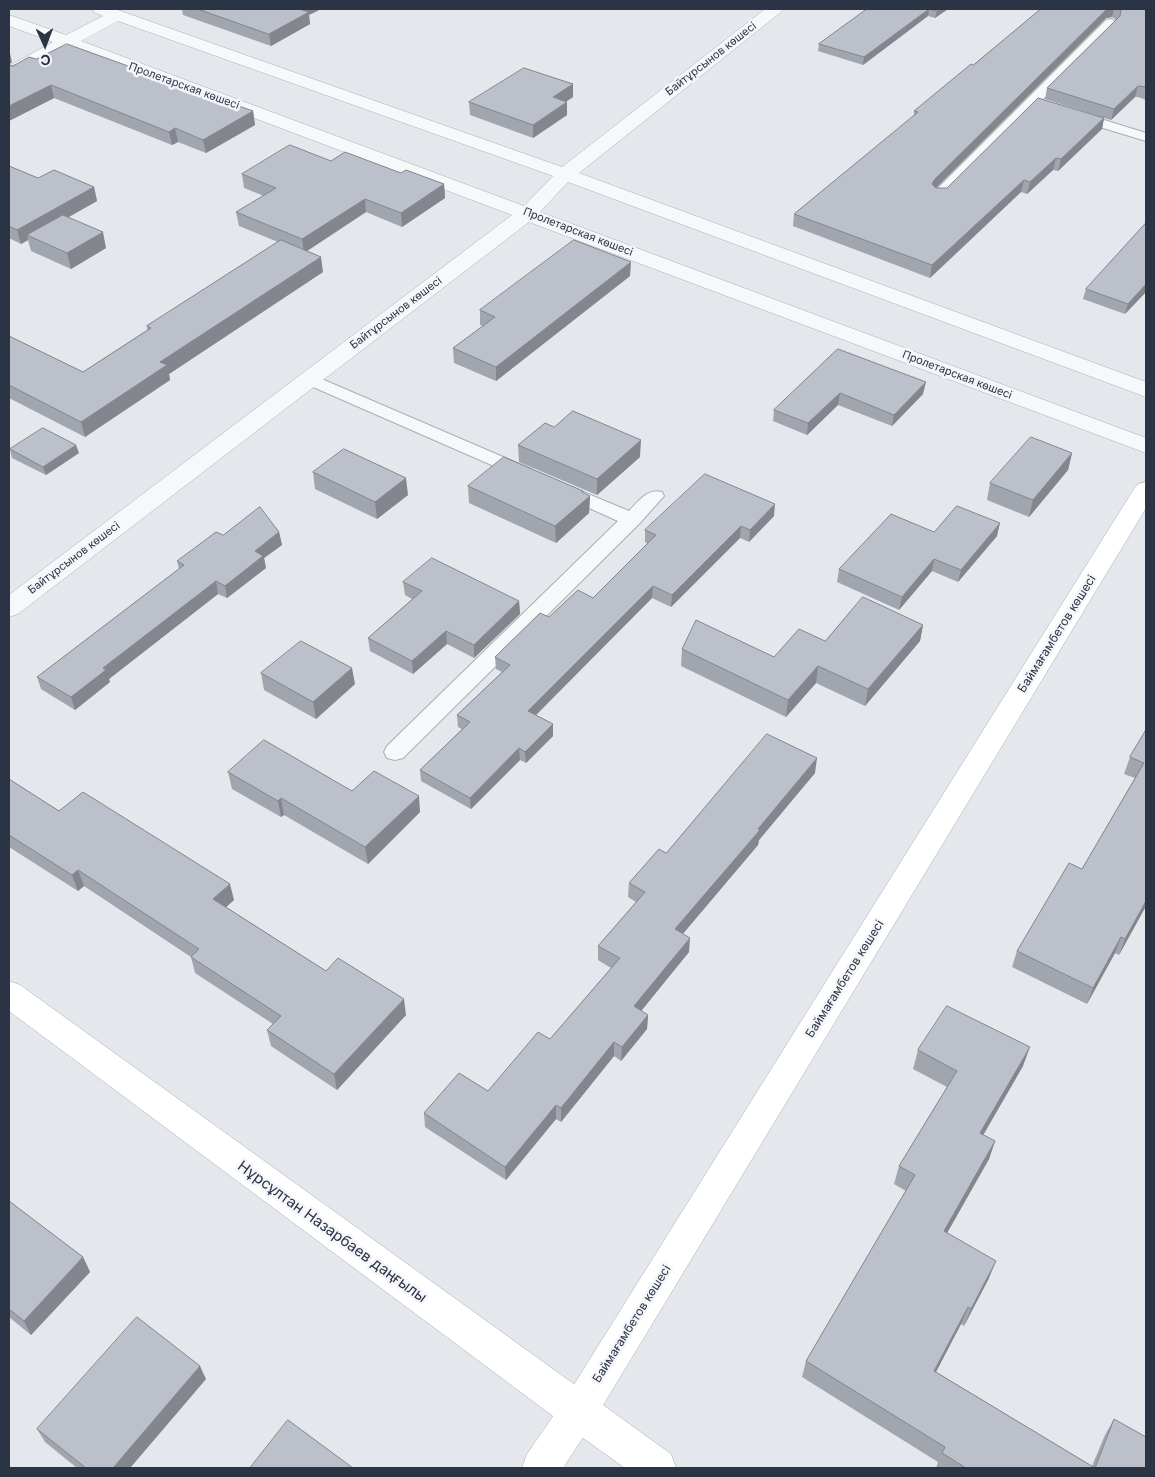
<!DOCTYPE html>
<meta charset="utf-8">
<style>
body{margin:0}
#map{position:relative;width:1155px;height:1477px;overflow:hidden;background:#e4e7ec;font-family:Inter,sans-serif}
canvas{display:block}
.frame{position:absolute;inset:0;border:10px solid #2b3445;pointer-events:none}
.north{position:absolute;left:20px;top:20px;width:50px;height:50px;-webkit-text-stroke:4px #f4f6f9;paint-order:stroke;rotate:178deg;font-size:14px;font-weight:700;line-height:20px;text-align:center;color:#2b3445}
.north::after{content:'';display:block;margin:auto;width:18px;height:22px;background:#2b3445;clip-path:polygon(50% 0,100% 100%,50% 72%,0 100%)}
</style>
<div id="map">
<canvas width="1155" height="1477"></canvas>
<div class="frame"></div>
<div class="north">С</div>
</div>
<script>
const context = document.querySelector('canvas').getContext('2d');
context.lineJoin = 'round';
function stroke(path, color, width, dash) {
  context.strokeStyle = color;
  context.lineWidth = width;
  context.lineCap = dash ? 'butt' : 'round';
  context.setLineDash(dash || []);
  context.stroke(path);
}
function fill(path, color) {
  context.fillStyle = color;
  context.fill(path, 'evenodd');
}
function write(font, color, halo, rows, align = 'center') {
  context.font = font + ' Inter,sans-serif';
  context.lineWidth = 5;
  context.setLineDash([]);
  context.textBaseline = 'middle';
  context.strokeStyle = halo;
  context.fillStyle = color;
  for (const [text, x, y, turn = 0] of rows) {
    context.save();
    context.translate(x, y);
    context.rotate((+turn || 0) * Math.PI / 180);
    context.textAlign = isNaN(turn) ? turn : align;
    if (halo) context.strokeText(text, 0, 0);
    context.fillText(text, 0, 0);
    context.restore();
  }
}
const service = new Path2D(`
 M1111 19 1117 23 1116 26 944 198H934L932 195 934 192 1106 20Z
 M1075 111 1146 133V141L1070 118 1068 115Z
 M310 374 531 469 534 473 531 477 525 479 519 477 304 383 301 379 304 375Z
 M564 484 629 511C638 502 647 488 662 492L664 496 639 524 403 758 395 760 387 758 384 752 387 746 618 521 558 494 555 490 558 486Z`);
const minor = new Path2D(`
 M92 9H115L562 167 765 9H783L781 12 579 173 1146 382V397L568 182 540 212 1146 438V453L529 222 18 614 9 617V595L512 215 68 48 15 77 9 78V66L53 42 9 26V15L66 35 103 16 94 12ZM118 21 553 176 524 206 81 41Z`);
const secondary = new Path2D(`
 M1146 482V508L591 1425 563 1468H522L527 1454 565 1399 1134 489 1138 484Z`);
const primary = new Path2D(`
 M9 981 20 985 671 1454 676 1468H625L565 1425 9 1011Z`);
const wall = new Path2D(`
 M182 9H321L309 15 310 24 271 46 183 15Z
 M867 9H948L935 18 928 16 863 65 818 51 819 44Z
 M1041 9H1146V100L1138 97H1135L1111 120 1104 118 1102 129 1058 171 1053 170 1027 194 1021 192 930 278 793 226 794 214 914 116V111L973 65ZM1112 17 1116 20 1047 88 1045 99 1095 115 947 188H936L1106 18Z
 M36 59 253 111 255 125 206 153 178 142 172 145 54 98 9 121V66Z
 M573 97 566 102H567V115L533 138 470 115 469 102Z
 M331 161 401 173 444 184 445 198 402 227 366 212 307 251 323 272 169 374 170 380 85 437 9 398V336L83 372 147 330V326L278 242 239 226 236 212 264 196 244 188 242 174Z
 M9 166 38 178 94 187 97 201 68 217 106 248 71 269 31 251 28 240 21 244 9 238Z
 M1146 223V293H1145L1125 314 1083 299 1086 289Z
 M630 276 496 381 454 363 453 348 483 326 480 325V310Z
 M838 349 923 394 892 426 838 405 807 435 773 421 774 410Z
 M554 427 640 457 597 495 519 462 518 445Z
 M10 449 79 453 46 475 12 458Z
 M1072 453 1068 470 1029 517 987 500 990 483Z
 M313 472 408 495 377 519 315 489Z
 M468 486 583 493 590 496 589 513 556 543 469 503Z
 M774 516 749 542 740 538 671 607 652 598 536 715 553 724V736L526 763 520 760 471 809 421 781 420 770 462 729 458 727 457 715 502 672 496 669 495 657 549 617 593 598 648 544 645 542V530Z
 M279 532 282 545 264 558 266 568 227 598 218 594 109 679 110 682 75 710 41 689 37 677 179 569 177 561 223 535Z
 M934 532 997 536 958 582 932 571 899 610 837 582 839 569Z
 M403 582 519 601 520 614 474 658 447 644 413 674 370 651 368 638 412 599 405 595Z
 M923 625 920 641 865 706 816 683 786 717 681 666 682 649 774 657 825 641Z
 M261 673 355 684 316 719 264 690Z
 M1146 730V906L1119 955 1115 953 1087 1004 1012 967 1017 951 1082 869 1135 778 1124 774 1130 757Z
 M228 772 352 791 420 812 368 864 284 815 281 817 232 789Z
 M815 773 759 840 758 845 683 934 689 952 641 1011 648 1015 647 1029 621 1061 614 1056 561 1122 556 1119 506 1180 425 1127 424 1113 488 1091 550 1039 611 968 598 960V946L636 902 628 897 629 883 666 853Z
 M9 779 59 811 234 900 226 907 326 971 406 1015 337 1090 271 1046 267 1030 273 1024 195 973 191 957 84 886 78 891 9 847Z
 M918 1050 1023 1066 983 1135 995 1141 989 1159 947 1233 989 1278 964 1326 961 1324 936 1372 1092 1466 1105 1435 1114 1419 1146 1468H936L938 1462 802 1377 806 1361 906 1191 894 1184 899 1166 947 1087 913 1069Z
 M9 1201 83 1257 90 1272 31 1335 9 1317Z
 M206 1379 130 1468H77L45 1442 37 1429Z`);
const shadedWall = new Path2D(`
 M298 9H321L309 15 310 24 271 46 269 34Z
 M929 9 928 16 863 65 864 57Z
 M939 9H948L935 18 937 11Z
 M1107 9H1114L1112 17 1106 18 933 191 932 184 935 179Z
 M9 49 12 62 9 65Z
 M573 84V97L553 110V97Z
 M51 85 54 98 9 121V106Z
 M1138 86 1135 97 1111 120 1114 109Z
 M567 102V115L533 138V125Z
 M253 111 255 125 206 153 203 140Z
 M1104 118 1102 129 1058 171 1061 159Z
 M175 128 178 142 172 145 169 132Z
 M1056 158 1053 170 1027 194 1030 182Z
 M1024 180 1021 192 930 278 932 265Z
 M444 184 445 198 402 227 401 213Z
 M94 187 97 201 32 238 27 235 28 240 21 244 17 230Z
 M365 199 366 212 304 253 302 239Z
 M103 232 106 248 71 269 67 253Z
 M321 257 323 272 169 374 170 380 85 437 81 422 160 362Z
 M631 262 630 276 496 381V367Z
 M1146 284 1145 293 1125 314 1128 304Z
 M926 382 923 394 892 426 894 415Z
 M840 393 838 405 807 435 808 423Z
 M641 440 640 457 597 495V479Z
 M76 445 79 453 46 475 43 467Z
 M1072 453 1068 470 1029 517 1033 500Z
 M406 478 408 495 377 519 375 502Z
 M583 491V502L590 496 589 513 556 543 555 526Z
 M775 504 774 516 749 542 750 530Z
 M1000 523 997 536 958 582 961 570Z
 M741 526 740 538 671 607 672 595Z
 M279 532 282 545 264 558 266 568 227 598 225 586 255 551Z
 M934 559 932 571 899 610 902 597Z
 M216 581 218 594 109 679 110 682 75 710 71 697 103 668Z
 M653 586 652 598 528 723V711Z
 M519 601 520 614 474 658V645Z
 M923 625 920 641 865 706 868 689Z
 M446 631 447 644 413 674 412 661Z
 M818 666 816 683 786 717 788 700Z
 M352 668 355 684 316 719 313 702Z
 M553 724V736L526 763 525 752Z
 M519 748 520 760 471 809 470 798Z
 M817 758 815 773 759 840 758 845 674 944 675 929 758 829Z
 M419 796 420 812 368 864 365 847Z
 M281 798 284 815 281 817 278 801Z
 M78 870 84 886 78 891 72 875Z
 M230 884 234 900 217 915 213 899Z
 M1146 901V906L1119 955 1125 939Z
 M1121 937 1115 953 1087 1004 1093 988Z
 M690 938 689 952 633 1021 634 1006Z
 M404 999 406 1015 337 1090 334 1074Z
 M648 1015 647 1029 621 1061 622 1047Z
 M614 1042V1056L561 1122V1108Z
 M1030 1047 1023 1066 974 1151 980 1133Z
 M556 1105V1119L506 1180 505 1167Z
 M995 1141 989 1159 938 1249 944 1231Z
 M83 1257 90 1272 31 1335 24 1321Z
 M996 1261 989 1278 964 1326 971 1309Z
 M968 1307 961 1324 928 1387 934 1371Z
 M200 1366 206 1379 130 1468H113Z`);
const building = new Path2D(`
 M198 9H299L309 12 269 34Z
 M867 9H939L937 11 929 9 864 57 819 44Z
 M1041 9H1107L935 179 932 184 936 188H947L1038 98 1104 118 1061 159 1056 158 1030 182 1024 180 932 265 794 214 918 112 914 111 971 64 973 65Z
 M1118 9H1146V87L1138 86 1114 109 1047 88 1120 16 1121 10Z
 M67 44 253 111 203 140 175 128 169 132 51 85 9 106V66H13L29 57 36 59Z
 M524 68 573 84 553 97 567 102 533 125 469 102Z
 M290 145 331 161 345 152 401 173 406 170 444 184 401 213 365 199 302 239 236 212 276 188 242 174Z
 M9 166 38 178 54 170 94 187 17 230 9 226Z
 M63 215 103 232 67 253 27 235Z
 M1146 223V284L1128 304 1086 289Z
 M281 240 321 257 160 362 167 365 81 422 9 385V336L83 372 151 328 147 326Z
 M574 240 631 262 496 367 453 348 495 317 480 310Z
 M838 349 926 382 894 415 840 393 808 423 774 410Z
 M573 411 641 440 597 479 518 445 545 423 554 427Z
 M43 428 76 445 43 467 10 449Z
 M1031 437 1072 453 1033 500 990 483Z
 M344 449 406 478 375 502 313 472Z
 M504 457 583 491 582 492 590 496 555 526 468 486Z
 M705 474 775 504 750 530 741 526 672 595 653 586 528 711 553 724 525 752 519 748 470 798 420 770 470 722 457 715 510 665 495 657 540 613 549 617 578 590 593 598 656 535 645 530Z
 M957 506 1000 523 961 570 934 559 902 597 839 569 891 514 934 532Z
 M260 507 279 532 255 551 263 556 225 586 216 581 103 668 106 670 71 697 37 677 184 565 177 561 216 532 223 535Z
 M432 558 519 601 474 645 446 631 412 661 368 638 422 591 403 582Z
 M863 597 923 625 868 689 818 666 788 700 682 649 696 620 774 657 799 629 825 641Z
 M301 641 352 668 313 702 261 673Z
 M1146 730V901L1125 939 1121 937 1093 988 1017 951 1069 863 1082 869 1144 763 1130 757Z
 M767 734 817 758 758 829 760 830 675 929 690 938 634 1006 648 1015 622 1047 614 1042 561 1108 556 1105 505 1167 424 1113 459 1073 488 1091 538 1032 550 1039 620 958 598 946 645 892 629 883 659 849 666 853Z
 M264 740 352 791 374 771 419 796 365 847 281 798 278 801 228 772Z
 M9 779 59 811 83 792 230 884 213 899 326 971 338 958 404 999 334 1074 267 1030 281 1016 191 957 199 949 78 870 72 875 9 835Z
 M947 1006 1030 1047 980 1133 995 1141 944 1231 996 1261 971 1309 968 1307 934 1371 1095 1468 1114 1419 1146 1437V1468H966L942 1453 945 1447 806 1361 915 1175 899 1166 957 1071 918 1050Z
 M9 1201 83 1257 24 1321 9 1309Z
 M137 1317 200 1366 113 1468H86L37 1429Z
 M288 1420 353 1468H250Z`);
const farStreetnames = [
 ["Байтұрсынов көшесі",711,59,-38],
 ["Пролетарская көшесі",184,86,20],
 ["Пролетарская көшесі",578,232,21],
 ["Байтұрсынов көшесі",396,313,-37],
 ["Пролетарская көшесі",957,375,21],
 ["Байтұрсынов көшесі",74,558,-37]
];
const streetNames = [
 ["Баймағамбетов көшесі",1057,634,-58],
 ["Баймағамбетов көшесі",845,979,-58],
 ["Баймағамбетов көшесі",632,1324,-58]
];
const nearStreetnames = [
 ["Нұрсұлтан Назарбаев даңғылы",332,1232,36]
];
stroke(service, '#a9aeb7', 2);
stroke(minor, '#a9aeb7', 1);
stroke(secondary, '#a9aeb7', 1);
stroke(primary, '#a3abb8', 1);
fill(service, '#f7f8fa');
fill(minor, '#f7f8fa');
fill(secondary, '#fff');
fill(primary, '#fff');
fill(wall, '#a1a5ae');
fill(shadedWall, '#83868d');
fill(building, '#bbc0ca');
stroke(building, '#83868d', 1);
write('11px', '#2b3445', '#f4f6f9', farStreetnames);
write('12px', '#2b3445', '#f4f6f9', streetNames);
write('15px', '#2b3445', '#f4f6f9', nearStreetnames);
</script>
